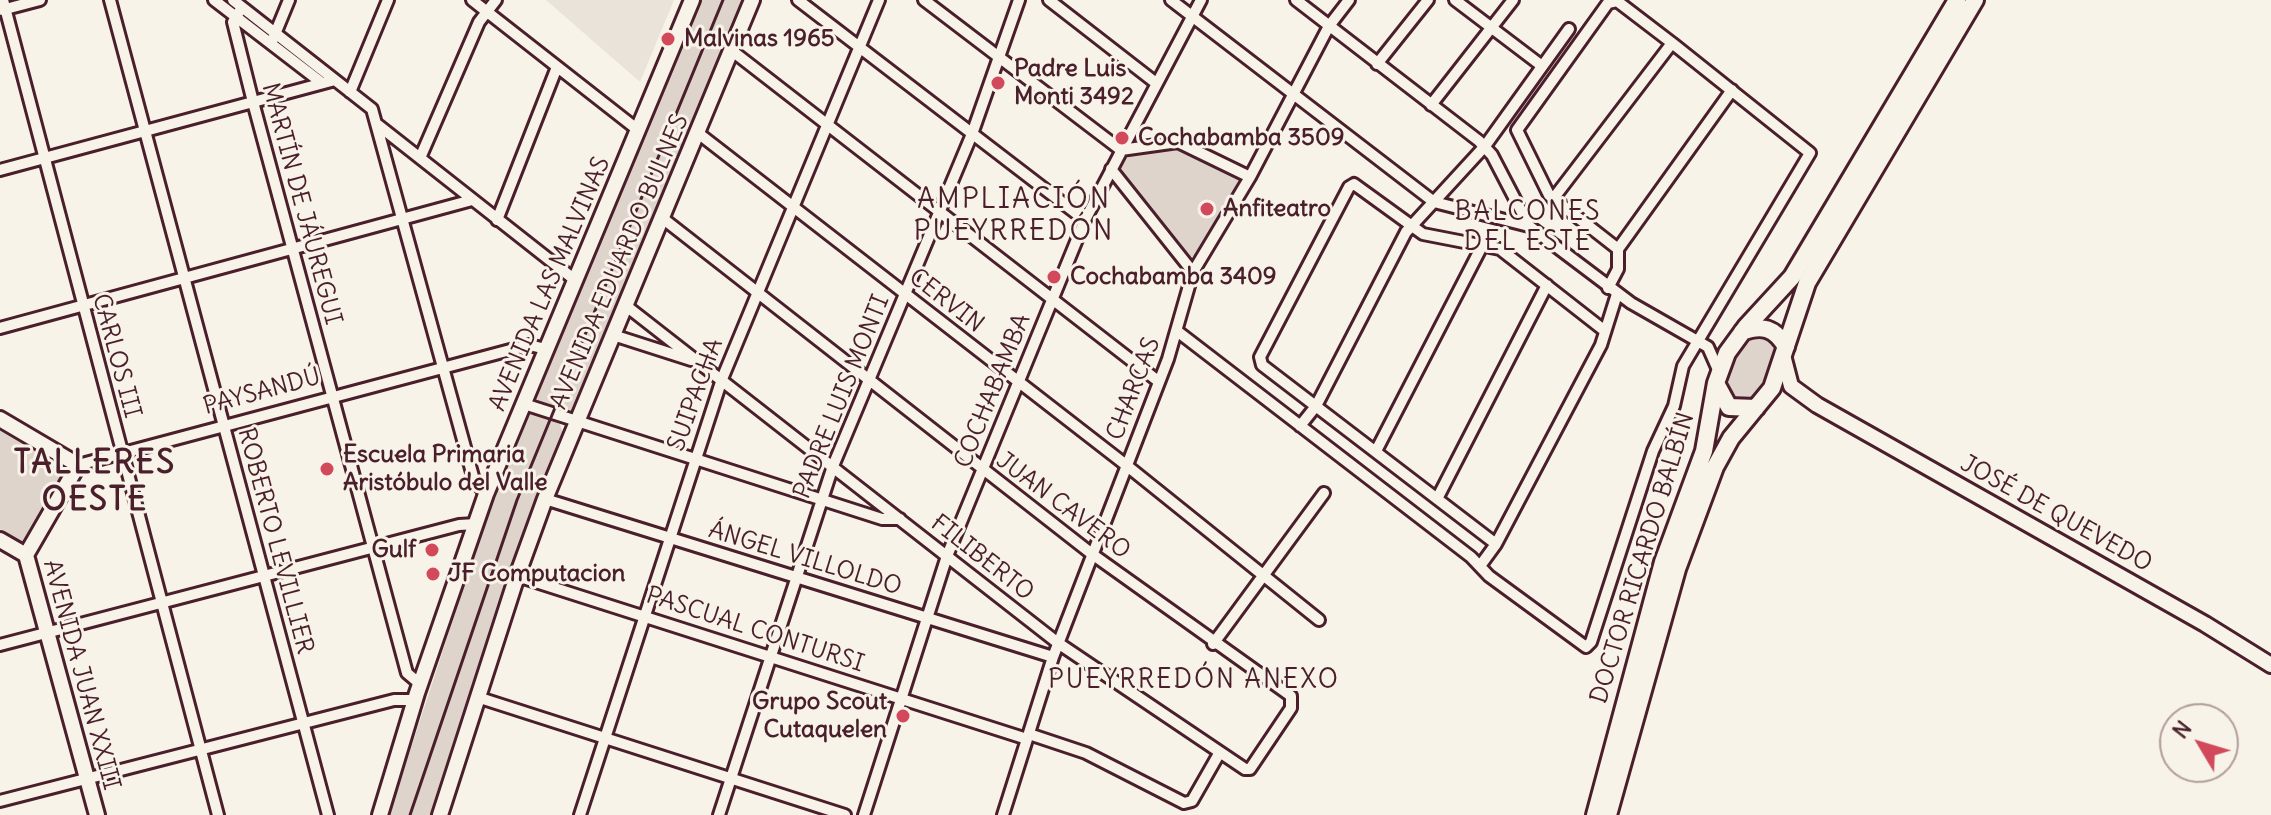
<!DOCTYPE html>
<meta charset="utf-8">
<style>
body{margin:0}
#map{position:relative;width:2271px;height:815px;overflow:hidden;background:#f7f3e8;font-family:Delius,sans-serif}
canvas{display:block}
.north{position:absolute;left:2159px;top:703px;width:80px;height:80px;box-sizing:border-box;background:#f7f3e8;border:2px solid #b29e9c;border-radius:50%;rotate:308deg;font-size:22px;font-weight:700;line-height:32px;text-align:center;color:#4a1f2b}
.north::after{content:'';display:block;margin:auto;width:28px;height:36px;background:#d1495b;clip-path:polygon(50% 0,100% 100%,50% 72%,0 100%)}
</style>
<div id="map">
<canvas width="2271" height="815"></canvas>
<div class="north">N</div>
</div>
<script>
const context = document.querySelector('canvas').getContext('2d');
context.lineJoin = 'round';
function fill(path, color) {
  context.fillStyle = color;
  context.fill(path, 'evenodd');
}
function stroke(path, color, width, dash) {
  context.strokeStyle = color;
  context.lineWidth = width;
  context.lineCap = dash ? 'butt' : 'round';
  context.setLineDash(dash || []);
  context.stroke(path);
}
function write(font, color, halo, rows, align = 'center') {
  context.font = font + ' Delius,sans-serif';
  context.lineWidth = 6;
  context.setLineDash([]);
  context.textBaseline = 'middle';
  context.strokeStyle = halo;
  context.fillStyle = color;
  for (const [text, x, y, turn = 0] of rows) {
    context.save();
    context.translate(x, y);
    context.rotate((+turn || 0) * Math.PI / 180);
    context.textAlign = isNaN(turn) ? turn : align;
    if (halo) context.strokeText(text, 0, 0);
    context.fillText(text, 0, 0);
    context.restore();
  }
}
const built = new Path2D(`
 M546 0H674L640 82Z`);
const green = new Path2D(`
 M700 0H750L573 415 537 403 533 396Z
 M1172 146 1238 177 1241 184 1198 257 1188 256 1119 171 1126 155Z
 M1763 335 1775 349 1766 377 1748 401H1733L1724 384C1731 363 1738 338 1763 335Z
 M529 412 560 424 564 436 513 566 432 815H389L487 516 524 416Z
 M0 429 67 468 23 542 0 529Z`);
const minor = new Path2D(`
 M3 0 218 815
 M110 0 328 815
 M214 0 322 83
 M233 0 372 109 474 480 486 494
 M472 0 638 130
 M798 0 1085 220
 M924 0 1121 150 1178 142 1250 177
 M1049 0 1156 83
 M1171 0 1434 202 1529 226
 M1296 0 1479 141 1492 155 1529 226 1631 303 1708 347 1719 372
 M1455 0 1542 66
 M242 7 233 22 253 102 407 673 420 684
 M2 10 40 0
 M273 39 289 0
 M731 50 1158 381
 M1377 64 1428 0
 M350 92 388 0
 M1431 105 1513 0
 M378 125 575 280
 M698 133 1126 465 1319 620
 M420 158 479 22 496 0
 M1111 169 1193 272
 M0 170 335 80
 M497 220 557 67
 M1618 249 1549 195 1517 130 1608 3 1617 1 1672 43
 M1608 288 1618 269V249L1732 90
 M625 305 1058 643 1245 769H1250L1291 708V696L1092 554 661 217
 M0 328 472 200
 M1177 331 1471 557 1489 576 1586 647 1591 642 1653 451 1674 406 1683 366 1810 153 1672 43 1553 199
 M613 335 691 360
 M524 404 882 519H900
 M1300 426 1316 406 1406 232 1485 146 1569 29
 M1376 451 1482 246
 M78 465 529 345 546 349
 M545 499 1053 657
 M1437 499 1547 285
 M1496 544 1262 365 1260 357 1349 187 1354 184 1423 234 1500 249 1605 331
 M1480 566 1496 544 1601 345 1617 294
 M517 576 1027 739
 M1213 644 1324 493
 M0 645 459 525 476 524
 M477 697 845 815
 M1029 734 1086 753 1184 803 1192 801 1220 752
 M0 801 394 700H415
 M580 815 722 379 879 0
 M719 815 833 466 972 134 1019 0
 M864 815 947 556 1085 220 1201 0
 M1003 815 1053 657 1168 359 1193 272 1250 177 1329 26 1349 0`);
const secondary = new Path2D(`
 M1784 359 1791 386 1817 405 2205 624 2271 665
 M0 419 78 465 26 555 97 815
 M0 540 26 555
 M380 815 417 693 486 494 692 0
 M440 815 517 576 545 499 752 0`);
const primary = new Path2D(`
 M1742 332C1762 324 1775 328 1786 347
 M1717 385 1729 407 1756 408
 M1595 815 1663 562 1704 451 1716 383 1727 353 1746 327 1792 277 1957 0
 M1608 815 1677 569 1715 467 1731 438 1772 388 1807 283 1975 0`);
const rail = new Path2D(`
 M410 815 517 500 723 0`);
const markers = [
 [668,39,8,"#d1495b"],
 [998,83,8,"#d1495b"],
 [1122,138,8,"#d1495b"],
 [1207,209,8,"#d1495b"],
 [1054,277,8,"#d1495b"],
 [327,469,8,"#d1495b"],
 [432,550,8,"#d1495b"],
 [433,574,8,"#d1495b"],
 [903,716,8,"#d1495b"]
];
const poiNames = [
 ["Malvinas 1965",684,39],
 ["Padre Luis",1014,69],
 ["Monti 3492",1014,97],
 ["Cochabamba 3509",1138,138],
 ["Anfiteatro",1223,209],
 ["Cochabamba 3409",1070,277],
 ["Escuela Primaria",343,455],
 ["Aristóbulo del Valle",343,483],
 ["Gulf",416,550,"right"],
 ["JF Computacion",449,574],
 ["Grupo Scout",887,702,"right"],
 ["Cutaquelen",887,730,"right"]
];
const streetNames = [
 ["MARTÍN DE JÁUREGUI",301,204,75],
 ["AVENIDA EDUARDO BULNES",620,262,-67],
 ["AVENIDA LAS MALVINAS",550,284,-67],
 ["CERVIN",946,301,38],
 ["CARLOS III",116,356,75],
 ["CHARCAS",1134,389,-69],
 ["COCHABAMBA",993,391,-68],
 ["PAYSANDÚ",262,392,-15],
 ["SUIPACHA",696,395,-70],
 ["PADRE LUIS MONTI",842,397,-68],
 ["JUAN CAVERO",1063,506,37],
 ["JOSÉ DE QUEVEDO",2056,514,29],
 ["ROBERTO LEVILLIER",275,541,75],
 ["FILIBERTO",982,558,38],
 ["DOCTOR RICARDO BALBÍN",1643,558,-73],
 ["ÁNGEL VILLOLDO",805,559,17],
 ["PASCUAL CONTURSI",755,630,18],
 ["AVENIDA JUAN XXIII",81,675,75]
];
const neighbourhoodNames = [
 ["BALCONES",1528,213],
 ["DEL ESTE",1528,243],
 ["PUEYRREDÓN ANEXO",1194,681]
];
const quarterNames = [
 ["AMPLIACIÓN",1014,200],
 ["PUEYRREDÓN",1014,232]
];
const districtNames = [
 ["TALLERES",95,464],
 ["OESTE",95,501]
];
fill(built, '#eae3da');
fill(green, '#ded4cc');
stroke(minor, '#4a1f2b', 16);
stroke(secondary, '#4a1f2b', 20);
stroke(primary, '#4a1f2b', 22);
stroke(minor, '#f7f3e8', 10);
stroke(secondary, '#f7f3e8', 14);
stroke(primary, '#f7f3e8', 16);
stroke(rail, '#4a1f2b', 3);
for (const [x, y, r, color] of markers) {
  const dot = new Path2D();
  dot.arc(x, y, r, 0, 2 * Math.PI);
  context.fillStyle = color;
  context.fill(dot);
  stroke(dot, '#f7f3e8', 3);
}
write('bold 24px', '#4a1f2b', '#f7f3e8', poiNames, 'left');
write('24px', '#4a1f2b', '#f7f3e8', streetNames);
context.letterSpacing = '2px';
write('26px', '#4a1f2b', '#f7f3e8', neighbourhoodNames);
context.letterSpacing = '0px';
context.letterSpacing = '2px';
write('28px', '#4a1f2b', '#f7f3e8', quarterNames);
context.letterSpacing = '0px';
context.letterSpacing = '2px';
write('bold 32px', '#4a1f2b', '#f7f3e8', districtNames);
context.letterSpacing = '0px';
</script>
